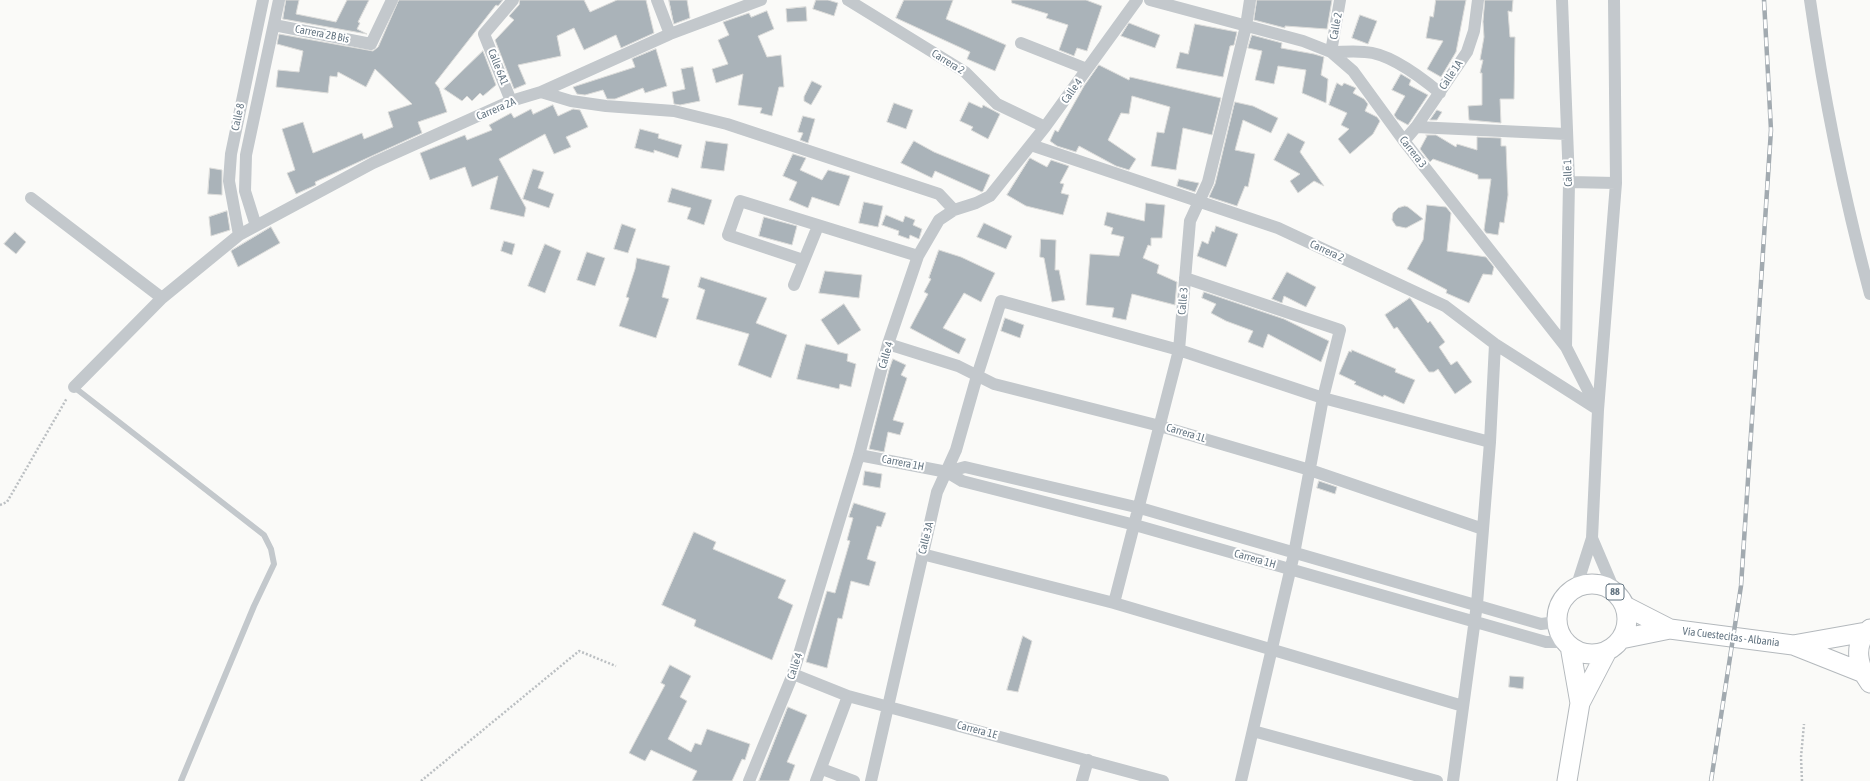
<!DOCTYPE html>
<meta charset="utf-8">
<style>
body{margin:0}
canvas{display:block;background:#fafaf8}
</style>
<canvas width="1870" height="781"></canvas>
<script>
const context = document.querySelector('canvas').getContext('2d');
context.lineJoin = 'round';
function fill(path, color) {
  context.fillStyle = color;
  context.fill(path, 'evenodd');
}
function stroke(path, color, width, dash) {
  context.strokeStyle = color;
  context.lineWidth = width;
  context.lineCap = dash ? 'butt' : 'round';
  context.setLineDash(dash || []);
  context.stroke(path);
}
function write(font, color, halo, rows, align = 'center') {
  context.font = font + ' "Asap Condensed",sans-serif';
  context.lineWidth = 4;
  context.setLineDash([]);
  context.textBaseline = 'middle';
  context.strokeStyle = halo;
  context.fillStyle = color;
  for (const [text, x, y, turn = 0] of rows) {
    context.save();
    context.translate(x, y);
    context.rotate((+turn || 0) * Math.PI / 180);
    context.textAlign = isNaN(turn) ? turn : align;
    if (halo) context.strokeText(text, 0, 0);
    context.fillText(text, 0, 0);
    context.restore();
  }
}
const building = new Path2D(`
 M286 0H299L296 14 336 22 347 0H369L358 22 360 23 357 29 367 34 283 19Z
 M399 0H503L498 6 496 5 435 83 439 88 447 112 418 122 422 133 315 182 316 185 296 194 287 173 295 170 282 129 303 122 313 153 362 133 364 139 393 127 388 112 412 104 375 69 366 87 338 72 337 77 330 76 328 93 276 87 278 70 299 72 303 51 277 44 279 34 373 51 378 47Z
 M520 0H584L590 12 617 0H646L654 33 621 48 616 35 584 50 574 28 557 36 561 56 518 65 526 84 514 89 495 40 514 20 509 16 519 5Z
 M669 0H687L690 18 674 24Z
 M816 0H828L838 3 834 16 813 9Z
 M904 0H953L946 19 1006 45 995 71 967 59 970 52 896 18Z
 M1012 0H1086L1102 6 1087 51 1077 48 1074 56 1059 50 1068 25 1046 18 1048 14 1012 3Z
 M1257 0H1332L1327 29 1285 26V28L1254 20Z
 M1436 0H1466L1456 52 1441 77 1427 69 1443 41 1426 38 1430 16 1433 17Z
 M1485 0H1513L1512 12 1508 11 1510 37H1515L1514 99H1500L1501 123 1469 120 1468 106 1482 105V73H1480L1483 60H1480L1484 37 1483 22Z
 M806 7 807 21 787 22 786 9Z
 M767 11 774 29 758 36 767 57 781 55 784 87H779L772 116 760 113 762 108 738 105 743 74 716 83 712 69 728 64 718 40 729 35 723 22 749 13 751 17Z
 M1360 15 1377 21 1368 44 1352 38Z
 M1129 23 1160 35 1155 48 1121 36Z
 M1195 24 1237 32 1234 45 1230 46 1223 77 1176 68 1180 52 1188 54Z
 M1252 35 1282 43 1281 48 1314 54 1324 57 1321 75 1328 79 1326 103 1302 93 1306 70 1278 66 1274 84 1255 80 1262 51 1248 48Z
 M656 49 667 86 645 93 643 88 615 99H607L603 90 585 95 577 94 573 87 635 67 632 59Z
 M483 51 496 85 483 96 480 93 472 101 467 96 462 101 444 89Z
 M1099 65 1129 80 1130 77 1221 98 1212 135 1183 128 1176 170 1151 166 1157 132 1164 133 1170 107 1132 96 1129 114 1121 113 1108 140 1136 159 1129 170 1116 166 1079 146 1076 152 1057 146 1050 141 1055 130 1058 132 1084 86Z
 M693 67 700 101 680 105 674 104 672 92 685 89 681 69Z
 M1401 74 1411 80 1409 85 1428 95 1408 125 1397 119 1394 115 1405 96 1392 90Z
 M812 81 822 86 811 105 804 101V97Z
 M1337 83 1342 86 1344 83 1356 88 1353 93 1364 99 1368 104 1365 111 1377 117 1380 121 1373 134 1350 154 1338 139 1349 129 1341 125 1347 113 1329 105Z
 M969 102 982 108 983 105 1000 114 988 139 971 130 973 127 960 121Z
 M1235 102 1253 106 1278 118 1271 133 1243 120 1235 150 1255 154 1248 187 1245 186 1237 206 1209 197 1215 184Z
 M894 103 913 110 906 129 887 122Z
 M553 105 558 116 573 109 580 110 588 127 566 137 571 147 554 154 545 134 499 159 526 208 524 217 490 209 498 176 472 187 465 167 430 180 420 153 465 135 467 140 492 130 489 125 511 113 514 118 531 109 533 114Z
 M1437 110 1442 112 1437 120H1430Z
 M803 116 815 119 808 143 800 140 803 133 798 132Z
 M640 129 659 134 658 138 682 145 678 158 654 150V153L635 148Z
 M1288 133 1305 142 1300 152 1324 186 1314 181 1298 193 1290 181 1300 174 1274 160Z
 M1426 135H1436L1456 147 1457 144 1477 150V137L1501 138V146H1506L1508 195 1504 223 1500 222 1498 235 1486 233 1484 230 1491 179H1478V175L1433 159 1430 162 1420 149 1427 136Z
 M706 141 728 144 724 171 701 168Z
 M914 141 934 152 990 175 983 191 982 192 935 171 932 178 901 163Z
 M793 154 806 158 800 170 822 180 828 170 850 176 839 206 812 197 808 208 789 200 797 182 783 176Z
 M1030 158 1047 167 1051 160 1069 166 1060 183 1064 184 1061 193 1069 195 1063 215 1026 206 1007 195Z
 M210 168 222 170V195L208 194Z
 M533 169 544 172 538 188 554 194 549 208 523 199Z
 M1179 179 1199 183 1195 192 1177 186Z
 M672 188 712 200 704 225 687 219 691 208 668 202Z
 M864 202 883 206 878 227 859 223Z
 M1146 203 1165 205 1162 238H1151V246L1148 245 1143 258 1159 265 1157 273 1177 282 1175 303V305L1132 294 1126 320 1112 317 1114 308 1086 305 1090 254 1119 256 1124 237 1111 234 1113 228 1104 225 1107 212 1144 221Z
 M1427 205 1446 207 1451 213 1447 251 1486 257 1494 267 1492 275 1483 274 1469 303 1446 293 1447 290 1407 269 1423 240Z
 M1405 206 1408 207 1423 219 1406 228 1396 226 1392 220 1393 213 1398 208Z
 M227 211 230 230 211 236 209 217Z
 M886 215 903 222 905 216 915 220 913 225 922 229 919 239 910 235 909 239 898 235 899 231 882 225Z
 M764 217 797 226 792 245 759 236Z
 M984 223 1012 236 1006 249 977 237Z
 M622 224 636 229 628 253 614 249Z
 M1216 226 1238 234 1226 267 1197 256 1202 241 1208 244 1212 231 1214 232Z
 M271 227 280 243 238 267 231 251Z
 M15 232 26 242 16 254 4 244Z
 M1041 239 1056 240 1055 270H1059L1065 300 1052 302 1044 258 1040 257Z
 M504 241 515 244 512 255 501 251Z
 M545 244 561 251 545 293 528 286Z
 M939 250 961 257 995 273 981 302 964 293 943 328 966 339 959 354 910 328 928 294 924 292 931 279 929 278Z
 M587 252 605 258 595 286 577 280Z
 M637 258 670 266 662 297 669 299 656 338 619 326 629 298 626 297 635 269Z
 M825 271 862 275 859 298 819 293Z
 M1287 272 1316 287 1306 307 1284 296 1282 303 1272 299Z
 M701 277 767 298 756 323 787 335 771 378 738 365 749 334 696 319 705 290 698 287Z
 M1204 292 1284 319 1329 341 1321 362 1268 334 1263 348 1248 342 1253 331 1226 321 1211 313 1216 304 1202 298Z
 M1410 298 1428 323 1430 321 1445 342 1439 347 1451 365 1457 361 1472 382 1455 394 1438 369 1434 372H1429L1397 327 1394 329 1385 315Z
 M844 304 861 330 838 345 821 320Z
 M1005 318 1024 325 1020 338 1001 331Z
 M806 344 848 354 847 361 856 364 851 387 840 384 839 389 797 379Z
 M1352 350 1396 369 1395 372 1415 380 1404 404 1384 395 1383 397 1354 384 1356 382 1339 374 1349 351 1351 352Z
 M893 359 906 365 901 375 907 378 893 420 904 423 900 435 888 432 884 452 869 449 889 370Z
 M865 471 882 474 880 488 863 485Z
 M1319 481 1337 487 1335 494 1317 488Z
 M854 503 886 513 881 527 877 526 867 559 876 562 869 586 851 581 842 619 838 618 827 668 806 662 827 591 835 593 850 541 847 540 853 518 849 517Z
 M694 532 716 542 713 549 786 580 778 598 793 605 772 660 694 626 696 620 662 605Z
 M1023 636 1032 641 1018 692 1007 690Z
 M670 665 691 676 680 697 687 701 668 739 691 752 695 743 701 745 707 729 750 744 745 760 742 759 732 781H692L697 771 651 750 645 761 629 753 665 685 661 683Z
 M1510 676 1524 677 1523 689 1509 687Z
 M788 707 807 715 787 762 795 765 789 781H759Z`);
const path = new Path2D(`
 M0 505 7 502 67 398
 M421 781 579 651 616 666
 M1802 781 1801 757 1804 724`);
const service = new Path2D(`
 M74 387 264 535 271 549 274 564 254 606 181 781`);
const minor = new Path2D(`
 M657 0 670 34
 M848 0 965 72 997 104 1045 127
 M1150 0 1303 41 1331 52 1353 71 1404 141 1566 347 1598 410
 M1340 0 1331 52C1342 52 1354 51 1365 52 1389 53 1422 78 1440 93
 M1562 0 1569 182 1566 347
 M1810 0C1824 99 1844 197 1870 294
 M274 25 371 44 392 0
 M1021 43 1087 69
 M541 92 571 101 606 106 674 111 727 124 939 194 954 210
 M511 101 484 34 513 0
 M1416 127 1566 134
 M1404 141 1416 127 1467 52 1474 31 1478 0
 M1031 145 1278 228 1445 306 1495 344 1597 409
 M1569 182 1616 183
 M31 198 162 298
 M256 226 245 191 246 155 279 0
 M239 235 229 181 231 154 263 0
 M803 260 728 235 740 201 918 256
 M1185 278 1340 330 1323 398 1294 554 1241 781
 M794 285 818 226
 M888 344 958 366 994 384 1160 426 1310 470 1483 529
 M74 387 162 298 239 235 373 163 511 101 541 92 670 34 761 0
 M859 455 947 472 962 481 1135 525 1546 642H1565
 M947 472 965 467 1140 508 1541 624 1557 622
 M1592 538 1615 592
 M922 554 1114 603 1463 706
 M1576 588 1592 538 1598 410 1616 183 1614 0
 M1114 603 1179 350 1190 221 1208 182 1246 26 1250 0
 M793 674 848 696 1163 781
 M1253 731 1437 781
 M822 769 854 781
 M749 781 793 674 859 455 888 344 918 256 939 220 954 210 976 203 990 196 1045 127 1137 0
 M816 781 848 696
 M871 781 937 492 956 450 977 376 1001 301 1179 350 1323 398 1490 442
 M1082 781 1088 760
 M1453 781 1477 604 1490 442 1495 344`);
const trunk = new Path2D(`
 M1557 619a35 35 0 1 1 70 0a35 35 0 1 1-70 0Z
 M1625 606 1670 629
 M1870 629C1852 644 1858 667 1870 683
 M1621 639 1670 629 1793 645 1861 672
 M1793 645 1866 632
 M1570 646 1580 703
 M1567 781 1580 703 1607 651`);
const rail = new Path2D(`
 M1711 781 1741 586 1771 130 1764 0`);
const shields = [
 [1615,592,18]
];
const shieldNames = [
 ["88",1615,592]
];
const streetNames = [
 ["Calle 2",1336,26,-80],
 ["Carrera 2B Bis",322,34,11],
 ["Carrera 2",948,62,32],
 ["Calle 6A1",498,67,68],
 ["Calle 1A",1451,75,-56],
 ["Calle 4",1072,91,-54],
 ["Carrera 2A",496,109,-23],
 ["Calle 8",238,117,-78],
 ["Carrera 3",1413,152,52],
 ["Calle 1",1568,173,-92],
 ["Carrera 2",1327,251,25],
 ["Calle 3",1183,301,-85],
 ["Calle 4",886,355,-74],
 ["Carrera 1L",1186,433,17],
 ["Carrera 1H",903,463,11],
 ["Calle 3A",926,538,-76],
 ["Carrera 1H",1255,559,16],
 ["Vía Cuestecitas - Albania",1731,637,7],
 ["Calle 4",795,666,-72],
 ["Carrera 1E",977,730,15]
];
fill(building, '#aab3b9');
stroke(building, '#dcdcda', 1);
stroke(trunk, '#b4b9bd', 21);
stroke(path, '#bbbfc2', 2.5, [2, 2]);
stroke(service, '#c3c8cc', 6);
stroke(minor, '#c3c8cc', 12);
stroke(trunk, '#fff', 19);
stroke(rail, '#a2aab0', 4.5);
stroke(rail, '#fff', 3, [9]);
for (const [x, y, w] of shields) {
  const box = new Path2D();
  box.roundRect(x - w / 2, y - 8, w, 16, 3);
  context.fillStyle = '#fff';
  context.fill(box);
  stroke(box, '#657683', 1);
}
write('bold 10px', '#657683', null, shieldNames);
write('11px', '#657683', '#fff', streetNames);
</script>
